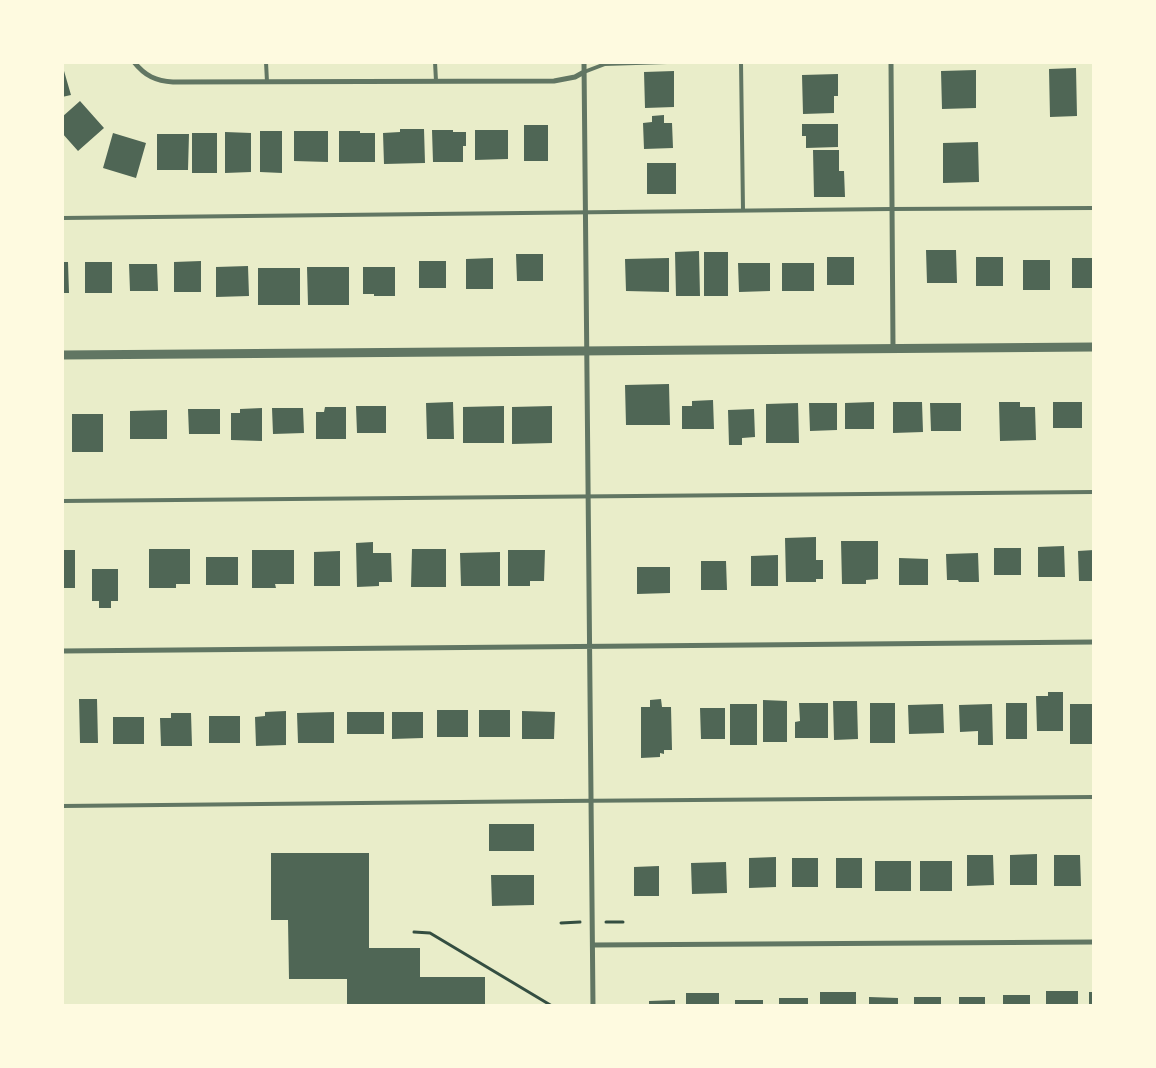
<!DOCTYPE html>
<style>
body{margin:0}
#map{position:relative;width:1156px;height:1068px;overflow:hidden;background:#e9edc9;font-family:Roboto,sans-serif}
canvas{display:block}
.frame{position:absolute;inset:0;border:64px solid #fefae0;pointer-events:none}
</style>
<div id="map">
<canvas width="1156" height="1068"></canvas>
<div class="frame"></div>
</div>
<script>
const context = document.querySelector('canvas').getContext('2d');
context.lineJoin = 'round';
function fill(path, color) {
  context.fillStyle = color;
  context.fill(path, 'evenodd');
}
function stroke(path, color, width, dash) {
  context.strokeStyle = color;
  context.lineWidth = width;
  context.lineCap = dash ? 'butt' : 'round';
  context.setLineDash(dash || []);
  context.stroke(path);
}
const building = new Path2D(`
 M62 64 71 95 62 97Z
 M1076 68 1077 116 1050 117 1049 69Z
 M976 70V108L942 109 941 71Z
 M674 71V107L645 108 644 72Z
 M838 74V96H834V113L803 114 802 75Z
 M80 101 104 128 78 151 62 133V117Z
 M664 115V123H672L673 148 644 149 643 123 652 122V116Z
 M802 124H838V147L806 148V136H802Z
 M524 125H548V161H524Z
 M400 129H424L425 163 384 164 383 133 400 132Z
 M432 130H453V132H466V146H463V162H433Z
 M475 130H508V159L475 160Z
 M260 131H282V173L260 172Z
 M294 131H328V162L294 161Z
 M339 131H360V133H375V162H339Z
 M225 132 251 133V172L225 173Z
 M113 133 146 143 136 178 103 168Z
 M192 133H217V173H192Z
 M157 134H189L188 170H157Z
 M978 142 979 182 943 183V143Z
 M813 150H839V171H844L845 197H814Z
 M647 163H676V194H647Z
 M926 250H956L957 283H927Z
 M699 251 700 296H676L675 252Z
 M704 252H728V296H704Z
 M516 254H543V281H517Z
 M827 257H854V285H827Z
 M976 257H1003V286H976Z
 M493 258V289H466V259Z
 M669 258V292L626 291 625 259Z
 M1072 258H1094V288H1072Z
 M1023 260H1050V290H1023Z
 M201 261V292H174V262Z
 M419 261H446V288H419Z
 M62 262H68L69 293H62Z
 M85 262H112V293H85Z
 M738 263H770V291L739 292Z
 M782 263H814V291H782Z
 M129 264H157L158 291H130Z
 M248 266 249 296 216 297V267Z
 M307 267H349V305H308Z
 M363 267H395V296H374V294H363Z
 M258 268H300V305H258Z
 M669 384 670 425H626L625 385Z
 M713 400 714 429H682V406H692V401Z
 M453 402 454 439H427L426 403Z
 M874 402V429H845V403Z
 M893 402H922L923 432 893 433Z
 M999 402H1020V407H1035L1036 440 1000 441Z
 M1053 402H1082V428H1053Z
 M798 403 799 443H766V404Z
 M809 403H837V430L810 431Z
 M930 403H961V431H931Z
 M356 406H386V433H357Z
 M504 406V443H463V407Z
 M552 406V443L512 444V407Z
 M325 407H346V439H316V412H324Z
 M262 408V441L231 440V413H240V409Z
 M272 408H303L304 433 273 434Z
 M188 409H220V434H189Z
 M754 409 755 437 742 438V445H729L728 410Z
 M167 410V439H130V411Z
 M72 414H103V452H72Z
 M816 537V560H823V579H816V582H786L785 538Z
 M841 541H878V579L866 580V584H842Z
 M373 542V553H391L392 582H379V586L357 587 356 543Z
 M1064 546 1065 577H1038V547Z
 M994 548H1021V575H994Z
 M149 549H190V584H176V588H149Z
 M412 549H446V587H411Z
 M62 550H75V588H62Z
 M252 550H294V584H275L276 588H252Z
 M508 550H545L544 581H530V586H508Z
 M1094 550V581H1079L1078 551Z
 M340 551V586H314V552Z
 M500 552V586H461L460 553Z
 M978 553 979 582H959L958 580H947L946 554Z
 M778 555V586H751V556Z
 M206 557H238V585H206Z
 M899 558 928 559V585H899Z
 M701 561H726L727 590H701Z
 M637 567H670V593L637 594Z
 M92 569H118V601H111V608H99V601H92Z
 M1048 692H1063V731H1037L1036 696H1048Z
 M79 699H97L98 743H80Z
 M661 699 662 707H671L672 750H664V754L660 753V757L641 758V707H650V700Z
 M763 700 787 701V742H763Z
 M833 701H857L858 739 834 740Z
 M799 703H828V738H795V722L800 721Z
 M870 703H895V743H870Z
 M1006 703H1027V739H1006Z
 M730 704H757V745H730Z
 M943 704 944 733 909 734 908 705Z
 M992 704 993 745H978V731L960 732 959 705Z
 M1070 704H1094V744H1070Z
 M700 708H725V739H701Z
 M437 710H468V737H437Z
 M479 710H510V737H479Z
 M286 711V745L256 746 255 717 265 716V712Z
 M522 711 555 712 554 739H522Z
 M334 712V743H298L297 713Z
 M347 712H384V734H347Z
 M392 712H423V738L392 739Z
 M171 713H191L192 746H161L160 718H171Z
 M209 716H240V743H209Z
 M113 717H144V744H113Z
 M489 824H534V851H489Z
 M271 853H369V948H420V977H485V1006H347V979H289L288 920H271Z
 M1037 854V885H1010V855Z
 M967 855H993L994 885 967 886Z
 M1054 855H1080L1081 886H1054Z
 M776 857V887L749 888V858Z
 M792 858H818V887H792Z
 M836 858H862V888H836Z
 M875 861H911V891H875Z
 M920 861H952V891H920Z
 M726 862 727 893 692 894 691 863Z
 M659 866V896H634V867Z
 M491 875H534V905L492 906Z
 M1046 991H1078V1006H1046Z
 M820 992H856V1006H820Z
 M1089 992H1094V1006H1089Z
 M686 993H719V1006H686Z
 M1003 995H1030V1006H1003Z
 M869 997 898 998V1006H869Z
 M914 997H941V1006H914Z
 M959 997H985V1006H959Z
 M779 998H808V1006H779Z
 M675 1000V1006H649V1001Z
 M735 1000H763V1006H735Z`);
const path = new Path2D(`
 M606 922H623
 M561 923 580 922
 M414 932 430 933 552 1006`);
const service = new Path2D(`
 M266 62 267 82
 M435 62 436 81
 M741 62 743 210
 M584 72 605 64 667 62
 M62 218 891 209 1094 208
 M62 501 1094 492
 M62 806 560 801 1094 797`);
const minor = new Path2D(`
 M134 62C145 76 156 81 173 82L554 81 575 77 584 72
 M584 62 593 1006
 M891 62 893 347
 M62 651 1094 642
 M593 945 1094 942`);
const tertiary = new Path2D(`
 M62 355 1094 347`);
fill(building, '#4f6655');
stroke(path, '#344e41', 3);
stroke(service, '#617663', 4);
stroke(minor, '#617663', 5);
stroke(tertiary, '#617663', 9);
</script>
